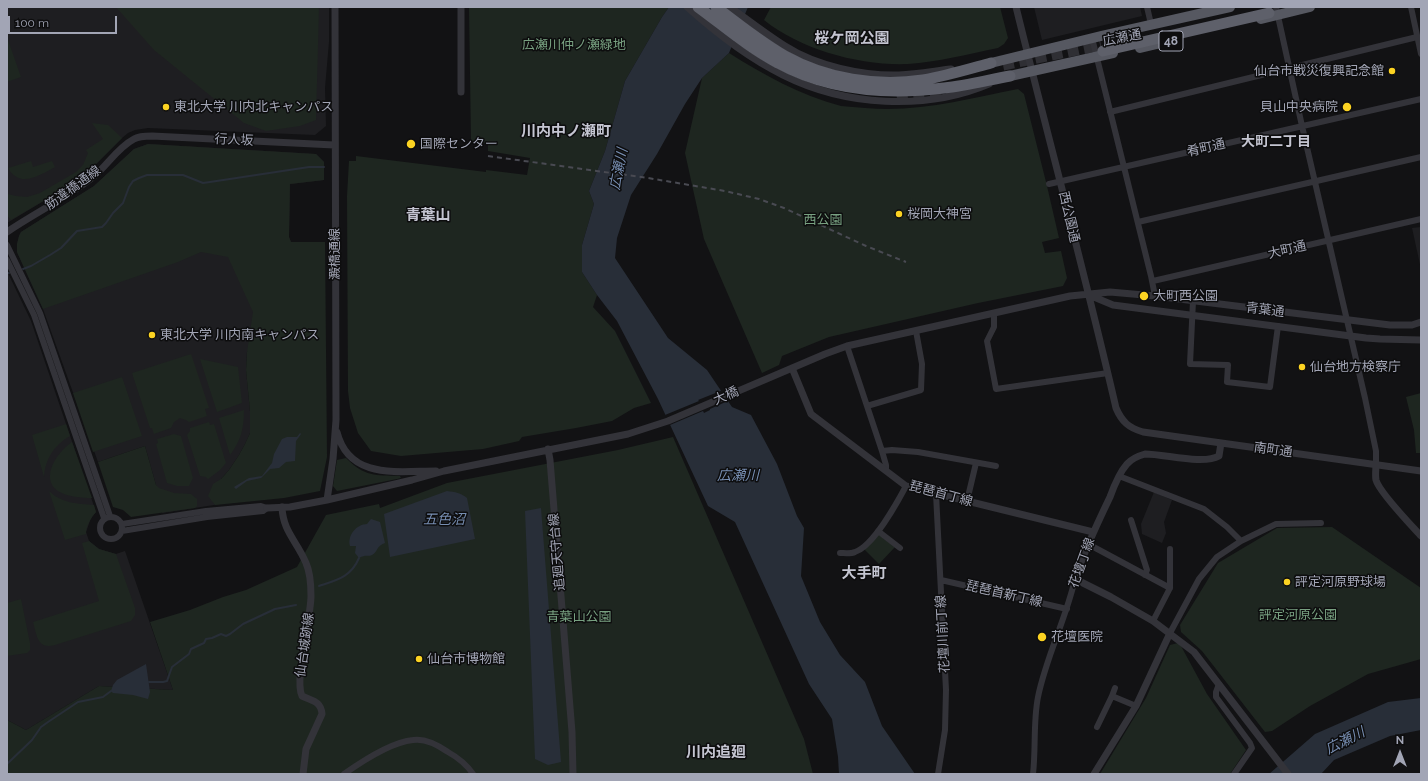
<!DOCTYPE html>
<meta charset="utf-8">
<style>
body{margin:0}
#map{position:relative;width:1428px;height:781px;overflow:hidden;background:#121214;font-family:Raleway,sans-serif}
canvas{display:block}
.frame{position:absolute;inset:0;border:8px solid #a2a5b5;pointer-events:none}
.north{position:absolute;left:1380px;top:733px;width:40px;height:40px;-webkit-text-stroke:3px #0d0d0e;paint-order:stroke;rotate:0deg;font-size:11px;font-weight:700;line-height:16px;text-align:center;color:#a2a5b5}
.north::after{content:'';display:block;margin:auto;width:14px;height:18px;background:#a2a5b5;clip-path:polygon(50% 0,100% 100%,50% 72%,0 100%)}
.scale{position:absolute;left:8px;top:16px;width:109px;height:18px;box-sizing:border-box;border:2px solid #a2a5b5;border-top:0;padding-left:5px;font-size:12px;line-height:14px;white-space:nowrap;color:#a2a5b5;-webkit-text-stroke:3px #0d0d0e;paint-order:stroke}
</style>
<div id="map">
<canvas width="1428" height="781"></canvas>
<div class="frame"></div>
<div class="north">N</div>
<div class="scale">100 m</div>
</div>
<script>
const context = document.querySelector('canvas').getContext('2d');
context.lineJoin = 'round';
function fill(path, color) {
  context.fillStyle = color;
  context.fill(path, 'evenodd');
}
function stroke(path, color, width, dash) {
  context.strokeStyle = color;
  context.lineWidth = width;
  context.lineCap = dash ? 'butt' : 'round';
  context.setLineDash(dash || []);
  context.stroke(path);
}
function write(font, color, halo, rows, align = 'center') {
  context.font = font + ' Raleway,"Noto Sans JP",sans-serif';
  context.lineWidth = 3;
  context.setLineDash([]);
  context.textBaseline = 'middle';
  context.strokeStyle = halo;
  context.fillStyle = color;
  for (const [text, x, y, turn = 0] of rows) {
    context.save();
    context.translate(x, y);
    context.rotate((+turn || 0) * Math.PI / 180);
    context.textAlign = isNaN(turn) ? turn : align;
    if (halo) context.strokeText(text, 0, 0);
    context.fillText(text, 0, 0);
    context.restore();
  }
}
const built = new Path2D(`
 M7 7H329V42L325 88 326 126 315 135 148 128 135 130 128 133 122 138 88 172 62 190 7 223Z
 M1034 7H1140L1142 16 1042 40Z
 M148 144 316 154 324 162V180L290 184 289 237 291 242H325L247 352 246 370 250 411V433L245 444 239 455 229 470 221 479 227 503 162 513 156 485 145 446 98 462 43 309 17 252V244L19 236 21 232 94 186 134 149Z
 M1421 227V269L1412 228Z
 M7 271 31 321 96 512 91 518 86 532 89 541 99 549 109 552 116 554 125 551 173 690 99 686 26 730 7 720Z
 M1154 492 1172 500 1164 522 1166 533 1162 543 1142 534 1141 524Z`);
const green = new Path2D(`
 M116 7H319L316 120 300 126 266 131 244 123 154 50Z
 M469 7H669L662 17 625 81 605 151 589 191 594 204 582 245V272L597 295 593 307 615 331 651 403 634 408 612 421 576 428 522 437 519 441 483 449 401 456 371 451 358 433 350 408 348 391 347 196 349 161H356V156L486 172V170L527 175 530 158 488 151V144L471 141Z
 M771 7H1000L1008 38 1004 44 998 48C969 54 937 62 908 64 861 66 801 50 764 20Z
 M7 37 21 77 7 82Z
 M729 53C764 75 800 95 841 106 848 107 857 107 865 108 917 113 967 99 1018 89L1024 94 1047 186 1059 238 1042 242 1045 253 1061 251 1067 278 1063 286 978 303 829 337 782 356 779 365 762 373 704 239 685 153 702 78Z
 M92 123 108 125 122 138 88 172 62 190 11 220 7 215 8 194 16 196 27 197 40 193 76 172 83 165 88 153 86 150 103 139Z
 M148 144 316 154 324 162V180L290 184 289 237 291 242H325L327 457 320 491 284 498 215 505 208 496 213 484 221 479 229 470 239 455 245 444 250 433V411L246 370 247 352 253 312 228 257 201 252 178 262 43 309 17 252V244L19 236 21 232 94 186 134 149Z
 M31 161 33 167 52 161 55 167C40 175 20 189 8 168Z
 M191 354 209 408 205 409 207 416 189 422 186 420 180 418 174 422 171 428 154 434 152 428H150L132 373Z
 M200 359 238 367 242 403 217 412Z
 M122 377 142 436 93 452 73 393Z
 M1421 393V453H1416L1414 430 1406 397Z
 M244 410C244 428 241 441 230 455L219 418Z
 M209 422 210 425 214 424 226 463 220 470 208 479 206 477 200 476 187 435 190 431V428Z
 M66 424 70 436C54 445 45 459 44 477L32 435Z
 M174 434 181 436 193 478 189 486H177L167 483 156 444 158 443 157 439Z
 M673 437 804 739 813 774H7V720L26 730 99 686 173 690 150 622 190 610 223 597 246 590 297 567 326 515 379 504 380 508 447 483 618 450Z
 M72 442 92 498C82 498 67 497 58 491 39 478 58 451 72 442Z
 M145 446 156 485 159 488 174 493 191 494 197 499V506L195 508 131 517 123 510 113 507 98 462Z
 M346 458C365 477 375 475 400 476L401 478 397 479 337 491 333 486 337 460Z
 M49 491C61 503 78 504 94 505L96 512C91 518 86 526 86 534L65 540Z
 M1332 527 1421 588V659L1368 674 1310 706 1272 731 1265 732 1202 651 1181 632 1180 625 1218 563 1277 528Z
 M878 534 895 547 879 564 864 549Z
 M89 541 99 549 116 554 135 608V615L131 621 55 645C37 650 37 635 33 622L99 601 82 543Z
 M21 599 30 643V650L27 653 7 656V603Z
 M1178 643 1181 646 1207 694 1246 750 1230 774H1100L1146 698 1170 645Z`);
const water = new Path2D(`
 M669 7H748L729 53 702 78 685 104 657 154 631 195 617 238 615 258 668 338 707 370 732 407 751 415 777 464 797 516 804 528 801 576 820 622 840 655 865 682 882 726 915 774H839L838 757 832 719 809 684 735 522 708 506 658 399 617 321 597 295 582 272V245L594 204 589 191 605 151 625 81 662 17Z
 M300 433 301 434 296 441 295 461 286 462 279 468 270 469 261 478 247 481 236 489 234 487 249 478 262 476 272 463 274 454 282 439 287 437H297Z
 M447 491C455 492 461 493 467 498L475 539 390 557 384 514Z
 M541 508 561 762 548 765 535 759 525 511Z
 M371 519 380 522 385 543C376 546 378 552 372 555 367 557 366 554 359 558L355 553 356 546H350C347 535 357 524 367 524Z
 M146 664 150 692 148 699 133 695 113 693 111 691 113 685 117 680Z
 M1421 698V730L1390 736 1334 760 1321 774H1269L1315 734 1388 702Z`);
const pier = new Path2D(`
 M723 390 730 400 710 409V410L704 413 703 411 670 425 665 415 699 401 698 400Z`);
const stream = new Path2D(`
 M23 269 31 266 50 255 61 248 77 231 102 227 106 223 113 213 123 203 129 187 133 181 139 178 147 175H183L203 183 210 182 309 167H324
 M7 273H9
 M319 586C337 580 351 577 359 558
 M149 682H163L167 681 172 667 189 654 191 649 204 643 206 639 212 638 221 634 226 636 230 634 243 624 275 609 296 605
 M7 764 32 740 41 727 48 722 78 702 103 697 111 691`);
const motorwayTunnel = new Path2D(`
 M1003 65 1101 45
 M897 99 918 97 956 91`);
const minor = new Path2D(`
 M1147 7 1151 24
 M1276 7 1302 126 1365 398 1376 451V464
 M1411 7 1421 54
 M1092 38 1151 276 1155 296
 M1110 112 1417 37
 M1049 184 1421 99
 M1138 222 1421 157
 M7 245 40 313 110 516
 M7 260 34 315 104 518
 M1153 281 1421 219
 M1193 301 1190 364 1228 365 1227 382 1270 387 1278 326
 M994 314V327L987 341 996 389 1108 373
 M847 346 882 451 886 465V470
 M867 406 921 390 922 364 916 331
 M882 451 892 450 918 452 996 466
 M1119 476 1204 509 1227 527 1241 541
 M936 494 946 690 945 730 938 774
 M967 501 976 463
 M100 528a11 11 0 1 1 22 0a11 11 0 1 1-22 0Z
 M1131 520 1147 570 1145 575
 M122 524 206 511 261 506 267 508
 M122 531 207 517 263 511 267 508
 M878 531 900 548
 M1088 544 1170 588 1153 621
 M1170 549V588
 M840 553C844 553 851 554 855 552 873 546 897 503 906 486
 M941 580 1067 609
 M1170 633 1199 579 1217 557 1241 541 1276 524 1321 523
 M1219 684 1216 692V697L1250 743 1252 748 1234 774
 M1112 696 1115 688
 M1097 727 1112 696 1136 706
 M344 774C361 762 392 742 413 740 425 738 438 745 448 752 457 757 467 765 473 774
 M1033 774C1036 748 1033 722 1038 697 1046 657 1066 619 1075 579`);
const tertiary = new Path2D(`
 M461 7V92
 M687 7C716 33 748 58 783 75 845 106 925 111 989 84
 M730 7C748 20 766 34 785 46 816 66 863 76 899 75 917 74 934 71 951 69
 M1016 7C1049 141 1085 274 1116 408 1122 422 1129 428 1143 432L1421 471
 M7 232C35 213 66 198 93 177 107 166 117 148 134 139 139 136 146 136 152 136L334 145
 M1089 295 1113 305 1366 338 1380 339 1421 340
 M792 368 811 414 906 486 1093 532
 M337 432C349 480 398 471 436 471
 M1221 443 1219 456C1203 465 1165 454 1145 454 1138 456 1132 458 1127 464 1119 473 1114 486 1110 497 1097 524 1084 551 1075 579L1111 597 1153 621 1194 652 1288 774
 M548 449 550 460 572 732 573 774
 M1376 464C1376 469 1375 475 1376 480 1379 492 1411 525 1421 536
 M327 500 333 459 336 420 335 7
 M282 507C283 532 297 541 306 563 310 572 311 585 311 596 311 618 294 680 302 696 312 701 321 701 322 714L306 749 303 774
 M267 508 290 507 327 500 412 480 444 471 628 434 668 421 825 354 847 346 1070 296 1110 292 1155 296 1390 325H1412L1421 322
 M1094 774 1136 706 1170 633`);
const trunk = new Path2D(`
 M1261 19 1310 7
 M1140 48 1178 39
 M991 63 1101 36 1230 7
 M1010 76 1113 53`);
const motorway = new Path2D(`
 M698 7C724 26 749 48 778 63 829 91 887 95 944 88 966 86 988 80 1010 76
 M716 7C738 24 761 42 785 56 826 79 877 87 923 80 946 76 969 69 991 63
 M1103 51 1269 13`);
const rail = new Path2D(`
 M488 156 648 178 725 191 759 199 784 208 866 246 906 262`);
const markers = [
 [1392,71,4,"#fcd322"],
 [166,107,4,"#fcd322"],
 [1347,107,5,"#fcd322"],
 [411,144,5,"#fcd322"],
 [899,214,4,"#fcd322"],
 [1144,296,5,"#fcd322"],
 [152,335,4,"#fcd322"],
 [1302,367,4,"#fcd322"],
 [1287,582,4,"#fcd322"],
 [1042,637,5,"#fcd322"],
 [419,659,4,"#fcd322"]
];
const shields = [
 [1171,41,24]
];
const shieldNames = [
 ["48",1171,41]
];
const streetNames = [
 ["広瀬通",1122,38,-11],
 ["行人坂",234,140,3],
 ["肴町通",1206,148,-13],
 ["筋違橋通線",73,188,-36],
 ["西公園通",1069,217,77],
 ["大町通",1287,250,-13],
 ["澱橋通線",335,254,-90],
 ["青葉通",1265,310,7],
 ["大橋",726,396,-23],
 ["南町通",1273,450,8],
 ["琵琶首丁線",941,494,15],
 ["追廻天守台線",557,552,-95],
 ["花壇丁線",1082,563,-70],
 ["琵琶首新丁線",1004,594,13],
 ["花壇川前丁線",943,634,-93],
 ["仙台城跡線",305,645,-82]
];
const parkNames = [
 ["広瀬川仲ノ瀬緑地",574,45],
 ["西公園",823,220],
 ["評定河原公園",1298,615],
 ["青葉山公園",579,617]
];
const poiNames = [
 ["仙台市戦災復興記念館",1384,71,"right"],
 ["東北大学 川内北キャンパス",174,107],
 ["貝山中央病院",1338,107,"right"],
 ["国際センター",420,144],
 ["桜岡大神宮",907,214],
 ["大町西公園",1153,296],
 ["東北大学 川内南キャンパス",160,335],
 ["仙台地方検察庁",1310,367],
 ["評定河原野球場",1295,582],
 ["花壇医院",1051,637],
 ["仙台市博物館",427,659]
];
const neighbourhoodNames = [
 ["大町二丁目",1276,142]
];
const waterNames = [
 ["広瀬川",619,169,-79],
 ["広瀬川",738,476],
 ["五色沼",444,520],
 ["広瀬川",1345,741,-27]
];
const quarterNames = [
 ["桜ケ岡公園",852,38],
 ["川内中ノ瀬町",566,131],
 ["青葉山",428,215],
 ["大手町",864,573],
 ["川内追廻",716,752]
];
fill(built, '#1e1e21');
fill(green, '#1e2620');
fill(water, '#282e38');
fill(pier, '#121214');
stroke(stream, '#282e38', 2);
stroke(motorwayTunnel, '#2f2f34', 11, [11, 5.5]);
stroke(minor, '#333339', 6);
stroke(tertiary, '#333339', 7);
stroke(trunk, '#565861', 10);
stroke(motorway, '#5e606a', 11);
stroke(rail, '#494a52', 2, [5, 4]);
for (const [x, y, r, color] of markers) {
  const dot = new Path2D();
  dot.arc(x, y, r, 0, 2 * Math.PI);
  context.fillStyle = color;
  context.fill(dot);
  stroke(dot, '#0d0d0e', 1.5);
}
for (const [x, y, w] of shields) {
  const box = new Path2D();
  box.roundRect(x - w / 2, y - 10, w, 20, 3);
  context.fillStyle = '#0d0d0e';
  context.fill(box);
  stroke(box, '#a2a5b5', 1);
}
write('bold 12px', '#a2a5b5', null, shieldNames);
write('13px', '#a2a5b5', '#0d0d0e', streetNames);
write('13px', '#78a181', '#0d0d0e', parkNames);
write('13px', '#a2a5b5', '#0d0d0e', poiNames, 'left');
write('bold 14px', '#c4c5d1', '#0d0d0e', neighbourhoodNames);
write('italic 14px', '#778eb2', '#0d0d0e', waterNames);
write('bold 15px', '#c4c5d1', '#0d0d0e', quarterNames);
</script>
